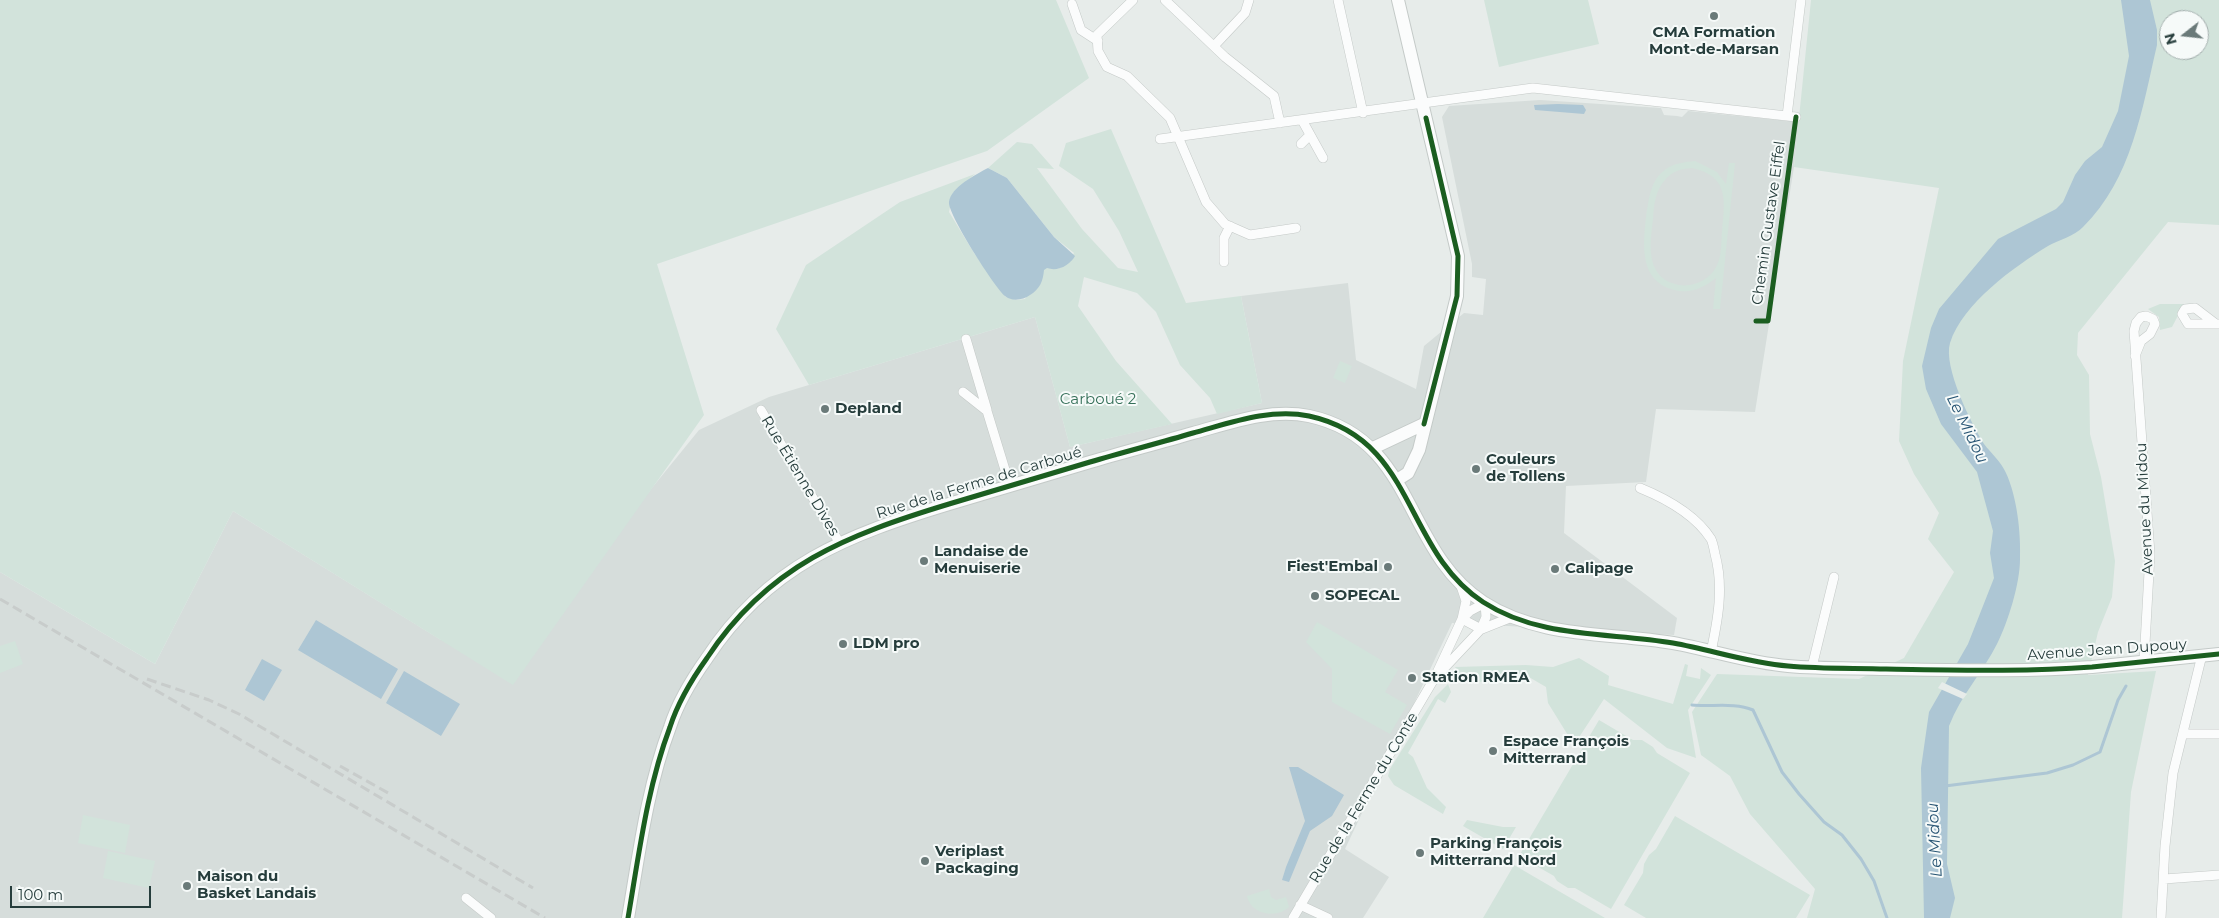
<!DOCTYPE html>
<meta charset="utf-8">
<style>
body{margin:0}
#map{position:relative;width:2219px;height:918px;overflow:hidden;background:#e7ecea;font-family:Montserrat,sans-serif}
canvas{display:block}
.north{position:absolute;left:2159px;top:10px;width:50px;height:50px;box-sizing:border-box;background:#f6faf9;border:1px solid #a3aead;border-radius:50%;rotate:254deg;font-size:14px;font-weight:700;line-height:20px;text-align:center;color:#263d3c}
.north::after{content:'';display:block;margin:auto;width:18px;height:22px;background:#6a7a79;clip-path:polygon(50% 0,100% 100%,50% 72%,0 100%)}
.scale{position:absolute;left:10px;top:886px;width:141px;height:22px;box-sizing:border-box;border:2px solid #263d3c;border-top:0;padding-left:6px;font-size:15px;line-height:18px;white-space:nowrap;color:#263d3c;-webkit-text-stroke:4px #f6faf9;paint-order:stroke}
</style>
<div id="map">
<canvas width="2219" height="918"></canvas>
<div class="north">N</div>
<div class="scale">100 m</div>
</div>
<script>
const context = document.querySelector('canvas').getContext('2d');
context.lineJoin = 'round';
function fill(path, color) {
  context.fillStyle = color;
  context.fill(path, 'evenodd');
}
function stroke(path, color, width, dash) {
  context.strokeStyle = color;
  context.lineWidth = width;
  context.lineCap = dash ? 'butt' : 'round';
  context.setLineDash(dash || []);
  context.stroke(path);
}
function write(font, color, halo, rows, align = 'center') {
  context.font = font + ' Montserrat,sans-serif';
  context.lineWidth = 4;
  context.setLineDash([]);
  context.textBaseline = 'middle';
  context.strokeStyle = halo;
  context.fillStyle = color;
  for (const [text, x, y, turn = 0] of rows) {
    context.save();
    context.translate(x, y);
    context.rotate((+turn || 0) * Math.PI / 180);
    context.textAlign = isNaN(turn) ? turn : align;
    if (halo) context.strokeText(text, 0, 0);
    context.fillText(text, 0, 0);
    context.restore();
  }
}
const built = new Path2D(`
 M1540 100 1661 108 1664 115 1677 116 1682 117 1688 111 1799 122 1794 167 1755 412 1656 409 1646 482 1566 486 1564 533 1677 618 1674 635 1452 623 1345 849 1389 877 1363 918H0V572L155 664 233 511 441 640 647 494 699 430 769 397 1035 317 1070 447 1262 403 1241 296 1348 283 1356 360 1416 389 1424 346 1464 313 1483 315 1486 279 1472 277V264L1442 117 1449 106Z`);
const green = new Path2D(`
 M0 0H1056L1089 78 987 151 657 264 704 415 513 685 233 511 155 664 0 572Z
 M1484 0H1588L1599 44 1499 67Z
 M1811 0H2219V225L2168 222 2078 333 2077 355 2089 375 2090 434 2101 477 2115 561 2112 597 2098 632 2088 675 2156 671 2131 792 2122 918H1807L1815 889 1750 814 1730 776 1701 755 1692 712 1717 674 1859 679 1904 658 1954 572 1928 539 1939 513 1914 474 1899 441 1903 361 1939 188 1794 167ZM2169 20H2199V50H2169Z
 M1111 129 1186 303 1241 296 1262 403 1217 414 1210 398 1180 365 1156 312 1137 293 1084 277 1078 306 1116 361 1172 424 1070 447 1035 317 809 385 776 329 806 265 900 202 975 174 953 193 949 212 974 253 1006 297 1016 300 1025 299 1043 270 1047 267C1060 273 1068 263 1074 253L1054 237 1007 178 988 168 1017 142 1032 144 1054 169 1037 168 1082 229 1118 268 1138 272 1119 231 1093 189 1059 166 1066 143Z
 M1695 161 1717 172 1726 184 1729 163H1735L1720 309H1713L1716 278C1703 288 1691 294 1674 290 1639 281 1643 245 1646 217 1649 199 1650 180 1666 169 1675 163 1685 162 1695 161ZM1692 168C1729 176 1725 200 1722 231 1721 241 1722 255 1717 265 1711 280 1691 289 1675 284 1645 276 1650 243 1653 219 1654 205 1655 191 1665 180 1672 171 1681 169 1692 168Z
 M2160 304H2184L2172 327 2160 330 2159 317 2148 309Z
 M1340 361 1352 366 1345 383 1333 378Z
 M1317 622 1398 670 1385 692 1407 705 1390 734 1332 702V669L1306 642Z
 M15 641 23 664 0 673V646Z
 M1579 658 1609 676 1608 685 1673 704 1685 664 1688 665 1686 676 1700 679 1701 668 1711 675 1688 710 1696 758 1667 748 1604 699 1574 745 1548 703 1546 687 1522 673C1517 676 1510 681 1504 682 1488 684 1463 682 1455 667L1526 665 1553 667Z
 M1448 684 1451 692 1445 703 1438 699 1408 753 1413 757 1427 788 1446 807 1443 814 1394 785 1388 776 1390 769 1435 697Z
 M1599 720 1633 740H1642L1653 747 1657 753 1690 773 1611 909 1575 888H1568L1557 881 1554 876 1519 856Z
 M83 815 130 825 125 853 78 843Z
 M1675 816 1810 895 1796 918H1646L1624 905 1643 873 1644 864 1649 855 1656 849Z
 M1467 820 1503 827H1516L1503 849 1463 826Z
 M108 851 155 861 149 888 103 878Z
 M1514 865 1605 918H1483Z
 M1269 889 1271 897 1276 900 1286 897 1289 907C1278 918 1251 916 1247 896Z`);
const water = new Path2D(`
 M2121 0H2150L2157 30V45C2142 109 2132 179 2083 227 2074 236 2059 240 2048 246 2014 267 1963 303 1950 343 1943 367 1971 423 1984 444 1991 453 2001 462 2006 473 2017 497 2021 532 2020 559 2020 584 2008 622 1997 644 1983 672 1961 695 1949 726L1947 864 1955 898 1950 918H1924L1921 768 1929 712 1968 644 1994 578 1990 553 1993 531 1977 472 1941 424 1926 389 1922 366 1931 328 1939 309 1998 239 2056 209 2063 202 2075 175 2085 161 2102 147 2118 111 2129 56Z
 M1558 104 1583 105 1586 110 1584 114 1535 110 1534 105Z
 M988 168 1007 178 1054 237 1075 256C1070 265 1058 272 1047 268L1044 270C1043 281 1040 289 1030 295 1023 300 1012 302 1005 296 995 288 947 213 949 202 951 187 975 175 988 168Z
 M316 620 398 669 381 699 298 650Z
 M262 659 282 670 264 701 245 690Z
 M404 671 460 704 441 736 386 703Z
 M1289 767H1298L1344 795 1332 816 1310 831 1289 882 1282 880 1286 867 1305 821Z`);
const pier = new Path2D(`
 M1942 682 1967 694 1963 699 1938 688Z`);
const stream = new Path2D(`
 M1692 705C1712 707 1734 702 1753 710L1782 772 1799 794 1824 822 1842 835 1861 859 1874 881 1887 918
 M1945 786 2047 773 2073 765 2100 752 2118 700 2126 686`);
const street = new Path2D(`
 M1133 0 1097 35 1098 51 1107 67 1127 76 1170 118 1206 202 1225 224 1250 235 1296 228
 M1165 0 1225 57 1274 96 1280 123
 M1338 0 1363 113
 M1072 4 1081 30 1098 41
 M1214 46 1245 13 1249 0
 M1787 116 1801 0
 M1302 120 1323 158
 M1160 139 1533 88 1796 117
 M1301 144 1309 136
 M1224 262V238L1230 226
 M2216 324 2195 308 2185 309 2182 314 2188 324H2219
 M966 339 987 410
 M2135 356 2141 341 2150 334 2155 324 2153 319 2146 316 2141 317 2136 323 2134 331 2150 554 2144 662
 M963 392 987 411 1010 486
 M761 410 839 542
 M1640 488C1667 499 1695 514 1711 539 1713 543 1714 549 1715 554 1724 587 1718 619 1711 652
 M1461 586 1466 601 1462 619 1481 629
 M1482 629 1512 617
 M1812 667 1834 577
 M2184 734H2219
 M2164 879 2219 875
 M466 898 491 918
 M1300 905 1328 918
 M1293 918 1434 679 1462 619 1470 611 1485 603 1486 617 1481 629 1434 679
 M2161 918 2165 846 2173 773 2202 655`);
const secondary = new Path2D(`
 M1373 448 1424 424
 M1397 480 1408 473 1419 450 1457 296 1458 256 1398 0
 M628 918C639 854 647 788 670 727 678 702 692 679 707 658 768 565 847 535 949 504 996 490 1043 476 1090 462 1124 452 1159 443 1193 433 1230 423 1270 408 1309 416 1416 439 1403 550 1483 602 1540 639 1609 632 1673 643 1712 650 1749 663 1788 666 1821 669 1854 668 1886 669 1955 670 2024 672 2092 667 2135 663 2177 658 2219 654`);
const rail = new Path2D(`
 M0 599 545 918
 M147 679 209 700 239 714 533 888
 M340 766 390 794`);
const cycleway = new Path2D(`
 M1756 321H1768L1796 117
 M1424 424 1457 296 1458 256 1426 118
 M628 918C639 854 647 788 670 727 678 702 692 679 707 658 768 565 847 535 949 504 996 490 1043 476 1090 462 1124 452 1159 443 1193 433 1230 423 1270 408 1309 416 1416 439 1403 550 1483 602 1540 639 1609 632 1673 643 1712 650 1749 663 1788 666 1821 669 1854 668 1886 669 1955 670 2024 672 2092 667 2135 663 2177 658 2219 654`);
const markers = [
 [1714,16,5,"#6a7a79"],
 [825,409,5,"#6a7a79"],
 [1476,469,5,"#6a7a79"],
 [924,561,5,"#6a7a79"],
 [1388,567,5,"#6a7a79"],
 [1555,569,5,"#6a7a79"],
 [1315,596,5,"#6a7a79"],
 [843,644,5,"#6a7a79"],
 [1412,678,5,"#6a7a79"],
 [1493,751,5,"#6a7a79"],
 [1420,853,5,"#6a7a79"],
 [925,861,5,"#6a7a79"],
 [187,886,5,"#6a7a79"]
];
const poiNames = [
 ["CMA Formation",1714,33,"center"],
 ["Mont-de-Marsan",1714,50,"center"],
 ["Depland",835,409],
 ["Couleurs",1486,460],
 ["de Tollens",1486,477],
 ["Landaise de",934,552],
 ["Menuiserie",934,569],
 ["Fiest'Embal",1378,567,"right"],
 ["Calipage",1565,569],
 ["SOPECAL",1325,596],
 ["LDM pro",853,644],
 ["Station RMEA",1422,678],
 ["Espace François",1503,742],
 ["Mitterrand",1503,759],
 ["Parking François",1430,844],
 ["Mitterrand Nord",1430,861],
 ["Veriplast",935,852],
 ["Packaging",935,869],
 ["Maison du",197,877],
 ["Basket Landais",197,894]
];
const streetNames = [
 ["Chemin Gustave Eiffel",1769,223,-82],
 ["Rue Étienne Dives",800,476,59],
 ["Rue de la Ferme de Carboué",979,483,-17],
 ["Avenue du Midou",2145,509,-93],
 ["Avenue Jean Dupouy",2107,650,-4],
 ["Rue de la Ferme du Conte",1364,798,-59]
];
const parkNames = [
 ["Carboué 2",1098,400]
];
const waterNames = [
 ["Le Midou",1967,429,64],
 ["Le Midou",1935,840,-93]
];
fill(built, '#d6dddb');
fill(green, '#d2e3db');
fill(water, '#adc6d4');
fill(pier, '#e7ecea');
stroke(stream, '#adc6d4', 3);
stroke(street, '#c4c9c7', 10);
stroke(secondary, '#c4cac8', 14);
stroke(street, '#fbfcfc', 9);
stroke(secondary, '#fbfcfc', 12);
stroke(rail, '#c8cccb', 3, [10, 5]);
stroke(cycleway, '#1b5e20', 5);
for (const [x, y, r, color] of markers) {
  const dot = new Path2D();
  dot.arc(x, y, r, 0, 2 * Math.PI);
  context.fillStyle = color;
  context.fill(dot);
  stroke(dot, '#f6faf9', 2);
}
write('bold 15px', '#263d3c', '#f6faf9', poiNames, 'left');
write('15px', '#263d3c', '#f6faf9', streetNames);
write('15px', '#357059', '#f6faf9', parkNames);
write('italic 16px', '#275473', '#f6faf9', waterNames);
</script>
